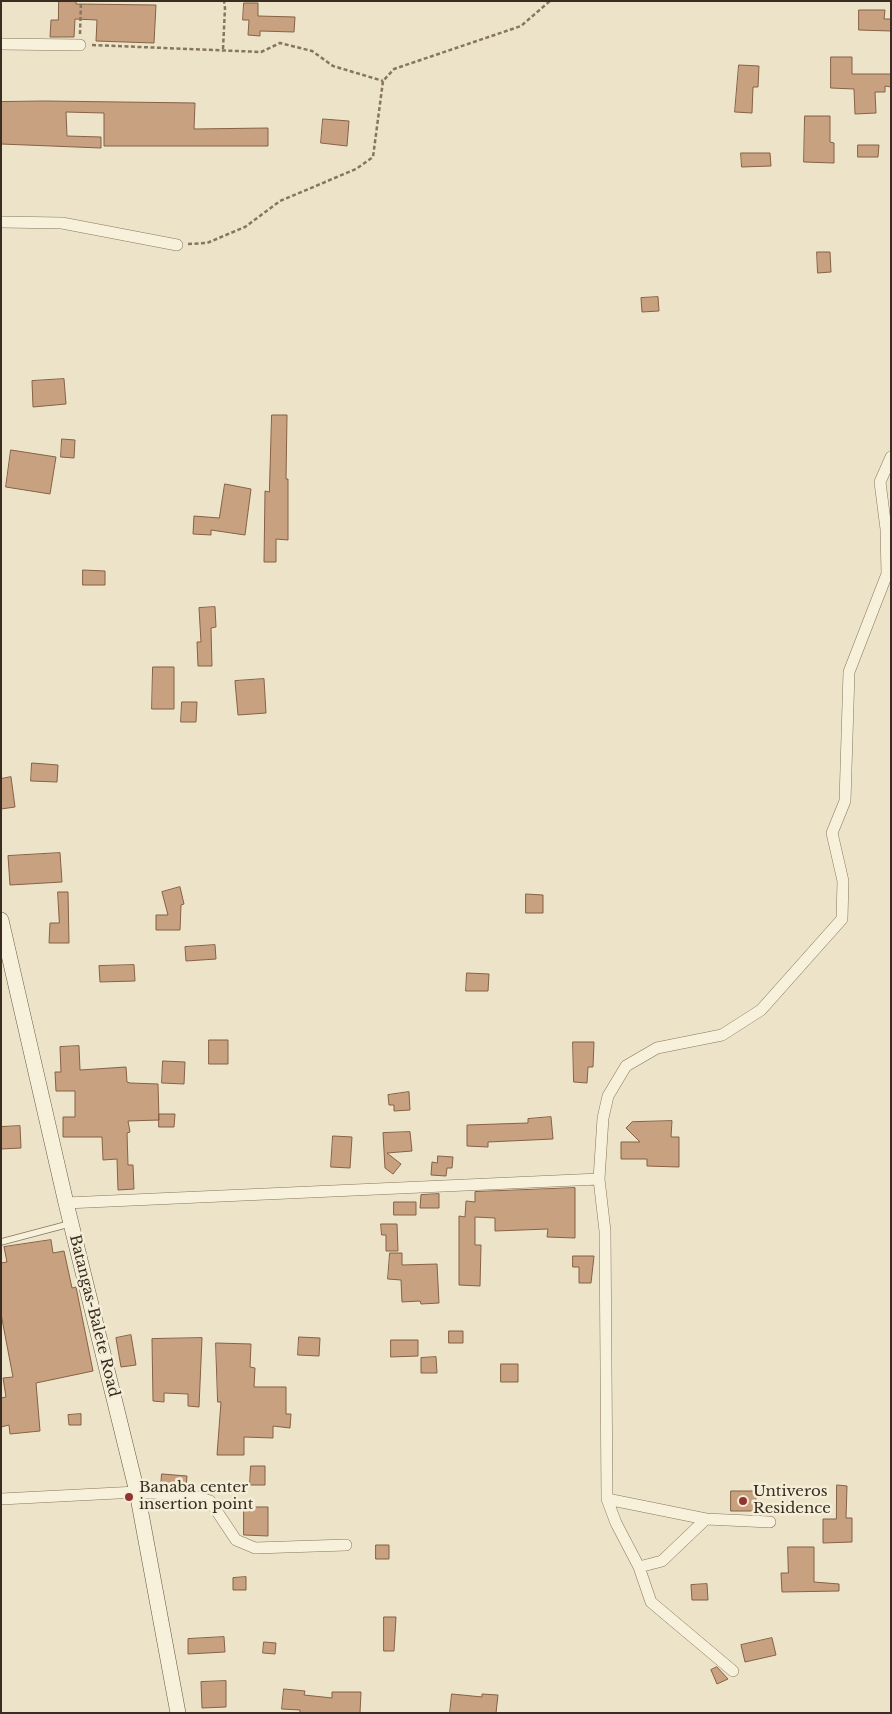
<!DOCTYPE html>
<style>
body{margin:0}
#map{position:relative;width:892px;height:1714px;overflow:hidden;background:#ece3c8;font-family:"Libre Baskerville",serif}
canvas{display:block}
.frame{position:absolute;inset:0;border:2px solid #392d21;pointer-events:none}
</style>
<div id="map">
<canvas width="892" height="1714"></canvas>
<div class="frame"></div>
</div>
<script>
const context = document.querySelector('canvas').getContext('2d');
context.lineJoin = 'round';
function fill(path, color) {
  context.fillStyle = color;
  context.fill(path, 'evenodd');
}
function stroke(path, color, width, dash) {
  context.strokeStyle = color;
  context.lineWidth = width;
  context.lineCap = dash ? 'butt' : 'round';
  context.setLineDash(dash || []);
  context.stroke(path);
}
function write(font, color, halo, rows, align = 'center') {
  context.font = font + ' "Libre Baskerville",serif';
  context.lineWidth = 5;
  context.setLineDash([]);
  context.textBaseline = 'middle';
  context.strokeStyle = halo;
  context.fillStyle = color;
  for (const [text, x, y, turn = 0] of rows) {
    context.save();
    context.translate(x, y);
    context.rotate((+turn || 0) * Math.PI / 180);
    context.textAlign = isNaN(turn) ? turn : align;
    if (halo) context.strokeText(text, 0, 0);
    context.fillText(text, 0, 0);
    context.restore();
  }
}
const building = new Path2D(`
 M59 1H76V4L156 5 154 43 96 41 97 20 75 19 74 37H50L51 20H58Z
 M244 3H258V16L295 17 294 32 260 31V36L248 35 249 20H243Z
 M859 10H885L884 19H891V31L859 30Z
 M831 57H852V74H891V87L885 86V92H875L876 113 855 114 854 89 831 88Z
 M739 65 759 66 758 87H753L752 113 735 112Z
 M45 101 195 103 194 129 268 128V146H104V113L66 112 67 136 101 137V148L1 144V102Z
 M805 116H830V142L834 143V163L804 162Z
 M323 119 349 121 347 146 321 143Z
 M858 145H879L878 157H858Z
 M741 153H770L771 166 742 167Z
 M817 252H830L831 272 818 273Z
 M658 297 659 311 642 312 641 298Z
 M64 379 66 404 33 407 32 381Z
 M272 415H287L286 479H288V540L276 539V562H264L265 491 269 492Z
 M62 439 75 440 74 458 61 457Z
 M11 450 56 457 50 494 6 487Z
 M225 484 251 489 245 535 211 530V535L193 534 194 516 219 518Z
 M83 570 105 571V585H83Z
 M215 607 216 627 211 628 212 666H198L197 642H201L199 608Z
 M153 667H174V709H152Z
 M264 679 266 713 238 715 235 681Z
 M182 702H197L196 722H181Z
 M32 763 58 765 57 782 31 781Z
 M11 777 15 807 1 809V779Z
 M60 853 62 882 10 885 8 856Z
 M180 887 184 904 181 905 180 930H156V915H168L162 892Z
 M58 892H68L69 943H49L50 923H59Z
 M526 894 543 895V913H526Z
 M215 945 216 959 186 961 185 947Z
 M134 965 135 981 100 982 99 966Z
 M467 973 489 974 488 991H466Z
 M209 1040H228V1064H209Z
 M573 1042H594L593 1067H588L587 1083 574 1082Z
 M79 1046 80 1070 126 1067 127 1082 130 1083 158 1084 159 1120 128 1121 130 1132 127 1133 128 1165H133L134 1189 118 1190 117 1159 103 1160 102 1137H63V1117H75V1091H56L55 1072H61L60 1047Z
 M163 1061 185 1062 184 1084 162 1083Z
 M409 1092 410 1110 394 1111V1105H389L388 1095Z
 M159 1114H175L174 1127H159Z
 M551 1117 553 1139 488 1142V1147L467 1146V1125L528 1123V1119Z
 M672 1121 671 1137H679V1167L647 1166V1159H621V1142H640L626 1128 632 1122Z
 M20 1126 21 1148 1 1149V1127Z
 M410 1132 412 1151 387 1153 401 1164 393 1174 385 1168 383 1133Z
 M333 1136 352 1137 350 1168 331 1167Z
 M438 1156 453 1157 452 1168H447L446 1176 431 1175 432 1162 437 1163Z
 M575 1188V1238L547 1237 548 1229 495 1231V1218L475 1217V1245H481L480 1286 459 1285V1216L465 1217 466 1201 475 1202V1192Z
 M439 1194V1208H420L421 1195Z
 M394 1202H416V1215H394Z
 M381 1224H397L398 1251H386V1235H382Z
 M51 1240 53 1253 64 1251 72 1288 76 1287 93 1371 36 1383 40 1431 10 1434 9 1425 1 1427V1398L6 1397 3 1378 13 1377 1 1314V1263L7 1262 4 1247Z
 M390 1253H402V1265L437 1264 439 1303 421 1304 420 1301 402 1302 401 1280 388 1279Z
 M573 1256H594L591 1283H579V1267H573Z
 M449 1331H463V1343H449Z
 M131 1335 136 1365 121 1367 116 1338Z
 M299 1337 320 1338 319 1356 298 1355Z
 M202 1338 199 1407 188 1406V1394L164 1393V1402L153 1401 152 1339Z
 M391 1340H418V1356L391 1357Z
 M216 1343 251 1344 250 1367 255 1368 254 1387H286V1414H291L290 1428 273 1426V1438L244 1437V1455H217L221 1402H218Z
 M436 1357 437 1373H421V1358Z
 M501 1364H518V1382H501Z
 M81 1414V1425H69L68 1415Z
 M251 1466H265V1485H250Z
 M162 1474 187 1476 186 1488 161 1486Z
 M837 1485 847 1486 846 1518H852V1542L823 1543V1519H836Z
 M731 1491H756V1511H731Z
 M244 1507H268V1536L244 1535Z
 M376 1545H389V1559H376Z
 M788 1547H814V1582L839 1584V1591L782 1592 781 1573H788Z
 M246 1577V1590H233V1578Z
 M707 1584 708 1600H692L691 1585Z
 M384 1617H396L394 1651H384Z
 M224 1637 225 1652 188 1654V1639Z
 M772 1638 776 1655 745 1662 741 1645Z
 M264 1642 276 1643 275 1654 263 1653Z
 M717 1667 728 1679 717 1684 711 1670Z
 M226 1681V1707L202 1708 201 1682Z
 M284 1689 305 1691 304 1695 332 1698V1692H361L360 1713H300V1710L282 1709Z
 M452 1694 482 1697V1694L498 1695 496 1713H450Z`);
const path = new Path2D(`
 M80 34 81 1
 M92 45 261 52 280 43 312 51 333 66 383 81
 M223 49 225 8 224 1
 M188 244 207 243 245 227 280 201 356 169 373 157 383 81 394 69 521 26 550 1`);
const lane = new Path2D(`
 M1 1242 69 1224`);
const street = new Path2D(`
 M1 44 80 45
 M1 222 62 223 177 245
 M66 1203 599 1179
 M1 1499 137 1492 195 1496 210 1501 236 1540 255 1548 346 1545
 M607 1499 706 1519 770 1522
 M639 1567 662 1561 706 1519
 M733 1671 651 1602 639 1567 616 1523 607 1499 605 1231 599 1179 603 1118 608 1096 626 1066 657 1048 722 1035 761 1010 842 919 843 881 832 833 845 801 849 672 887 574 886 529 880 482 891 457`);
const secondary = new Path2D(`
 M1 920 66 1203 137 1492 178 1713`);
const markers = [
 [129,1497,5,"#933431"],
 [743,1501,5,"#933431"]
];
const streetNames = [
 ["Batangas-Balete Road",94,1316,76]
];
const poiNames = [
 ["Banaba center",139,1488],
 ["insertion point",139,1505],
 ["Untiveros",753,1492],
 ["Residence",753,1509]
];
fill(building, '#c8a180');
stroke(building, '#856145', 1);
stroke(lane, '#87765e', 7);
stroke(street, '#87765e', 12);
stroke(secondary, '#695741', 16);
stroke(path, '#87765e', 2.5, [4, 2.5]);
stroke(lane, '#f7f0db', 5.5);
stroke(street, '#f7f0db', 11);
stroke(secondary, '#f7f0db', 15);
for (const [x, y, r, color] of markers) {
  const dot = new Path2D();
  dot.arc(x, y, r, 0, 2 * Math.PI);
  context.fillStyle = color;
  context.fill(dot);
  stroke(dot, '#f4edd7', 2);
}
write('15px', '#392d21', '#f4edd7', streetNames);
write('15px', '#392d21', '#f4edd7', poiNames, 'left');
</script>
